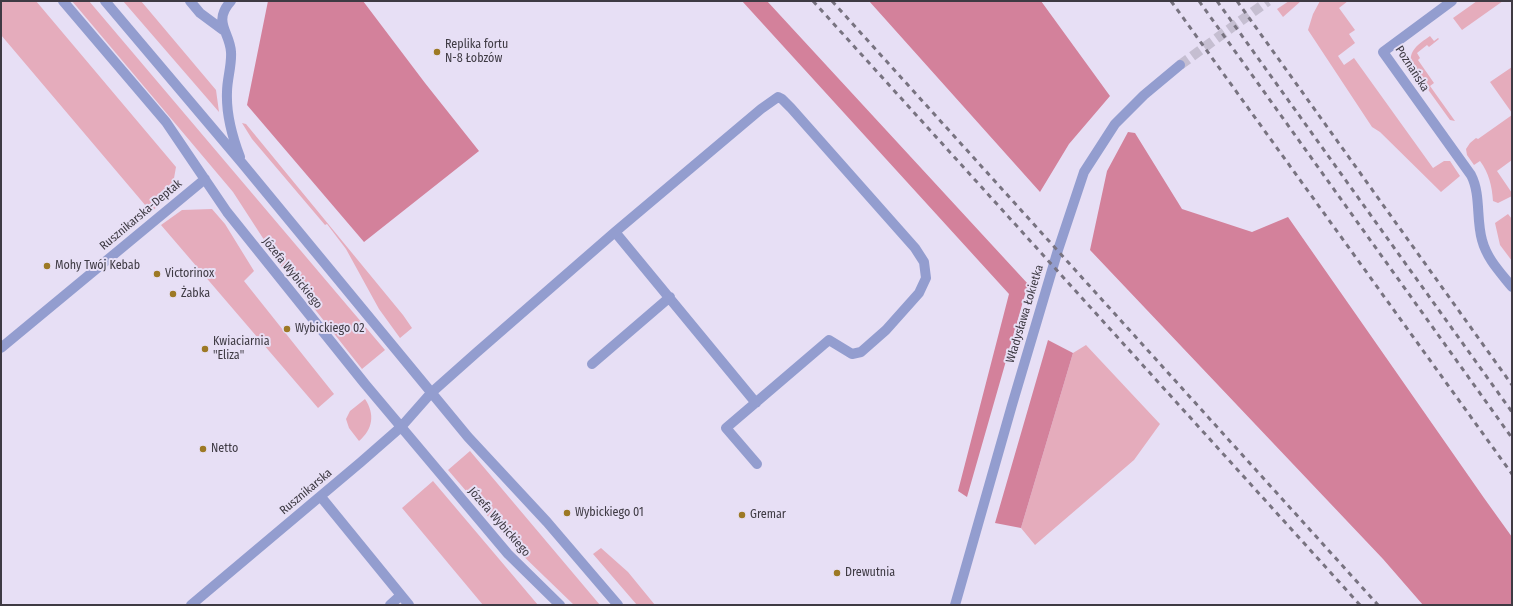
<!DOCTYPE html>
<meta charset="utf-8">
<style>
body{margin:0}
#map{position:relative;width:1513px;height:606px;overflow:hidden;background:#e7dff5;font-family:"Fira Sans Condensed",sans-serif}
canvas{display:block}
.frame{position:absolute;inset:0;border:2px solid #3e3a43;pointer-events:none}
</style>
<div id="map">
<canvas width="1513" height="606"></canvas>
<div class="frame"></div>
</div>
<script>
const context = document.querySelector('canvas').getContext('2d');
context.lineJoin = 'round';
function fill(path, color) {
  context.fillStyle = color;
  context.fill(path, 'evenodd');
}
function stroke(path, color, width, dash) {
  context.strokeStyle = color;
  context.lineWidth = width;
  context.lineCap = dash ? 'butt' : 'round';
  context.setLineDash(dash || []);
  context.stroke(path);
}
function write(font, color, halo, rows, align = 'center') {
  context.font = font + ' "Fira Sans Condensed",sans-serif';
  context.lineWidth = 4;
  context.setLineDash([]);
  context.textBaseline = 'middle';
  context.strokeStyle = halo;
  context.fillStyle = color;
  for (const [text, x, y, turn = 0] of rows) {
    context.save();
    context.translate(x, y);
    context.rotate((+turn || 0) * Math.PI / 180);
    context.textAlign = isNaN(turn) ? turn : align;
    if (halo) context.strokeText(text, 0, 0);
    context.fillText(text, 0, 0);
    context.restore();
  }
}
const green = new Path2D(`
 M1 1H36L176 167 171 195 151 212 1 35Z
 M72 1H89L385 350 362 369 283 269 233 192Z
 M123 1H141L216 90 219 112Z
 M1289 1H1301L1283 17 1277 9Z
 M1320 1H1348L1339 8 1355 30 1349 34 1355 43 1338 56 1344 65 1354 58 1433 168 1444 161H1450L1460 176 1441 192 1380 132 1372 127 1308 30 1313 14Z
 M1477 1H1503L1462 30 1453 18Z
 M1430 36 1434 41 1438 38 1439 39 1429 47 1427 45 1417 53 1420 58 1418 60 1434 83 1430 86 1455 121 1450 120 1411 66C1408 50 1419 44 1430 36Z
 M1512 67V113L1490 82Z
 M1512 115V160L1497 171 1512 193V196L1498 203 1493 201C1492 186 1489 173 1480 161L1474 165 1467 155 1466 149 1470 143 1476 138 1478 139Z
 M242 123 246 124 403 315 412 328 400 338 379 309 346 249 327 224 325 225 252 139Z
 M212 209 225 224 254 271 244 281 334 394 318 408 161 225 182 210Z
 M1508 214 1512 219V261L1500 245 1495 223Z
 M1086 345 1160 424 1134 460 1035 545 1021 528 1073 353Z
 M365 399C375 414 373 429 359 441L349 428 346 419 350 411Z
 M470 451 600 605H574L516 549 448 470Z
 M433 481 538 605H483L402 508Z
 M601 548 628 572 655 605H637L593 554Z`);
const forest = new Path2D(`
 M268 1H363L425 83 479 151 364 242 247 105Z
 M742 1H767L1028 284 967 497 958 491 1009 294Z
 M869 1H1041L1110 96 1069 144 1040 192Z
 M1128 132 1135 133 1182 209 1252 232 1288 217 1484 498 1512 537V605H1423L1383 559 1090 250 1107 171Z
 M1048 340 1073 353 1021 528 995 523Z`);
const minorTunnel = new Path2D(`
 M1180 65 1268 1`);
const minor = new Path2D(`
 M63 1 166 122 227 212 365 384 508 554 560 605
 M105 1 242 163 468 437 547 522 618 605
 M190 1 200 13 223 30
 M231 1C212 22 230 32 231 52 232 65 227 79 227 92 226 115 232 136 240 157
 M1452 1 1383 52 1471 175C1481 194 1476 219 1482 240 1487 259 1500 272 1512 287
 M615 232 756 403
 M1 348 205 179
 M592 364 670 297
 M321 497 409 605
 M191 605 361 462 401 427 431 393 476 353 615 232 761 109 778 97 782 99 791 108 915 248 924 262 926 278 919 293 886 330 861 352 852 354 829 340 726 428 757 464
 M390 605 400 596
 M955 605 1012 405 1058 250 1084 172 1115 124 1144 95 1180 65`);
const rail = new Path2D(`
 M813 1 1360 605
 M832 1 1378 605
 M1171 1 1512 474
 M1199 1 1512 438
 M1217 1 1512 412
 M1237 1 1512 385`);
const markers = [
 [437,52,4,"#9d7925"],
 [47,266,4,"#9d7925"],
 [157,274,4,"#9d7925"],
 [173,294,4,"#9d7925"],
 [287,329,4,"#9d7925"],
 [205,349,4,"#9d7925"],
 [203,449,4,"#9d7925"],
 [567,513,4,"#9d7925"],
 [742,515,4,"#9d7925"],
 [837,573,4,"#9d7925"]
];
const poiNames = [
 ["Replika fortu",445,45],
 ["N-8 Łobzów",445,59],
 ["Mohy Twój Kebab",55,266],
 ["Victorinox",165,274],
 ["Żabka",181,294],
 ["Wybickiego 02",295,329],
 ["Kwiaciarnia",213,342],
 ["\"Eliza\"",213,356],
 ["Netto",211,449],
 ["Wybickiego 01",575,513],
 ["Gremar",750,515],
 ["Drewutnia",845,573]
];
const streetNames = [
 ["Poznańska",1412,69,57],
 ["Rusznikarska-Deptak",141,215,-40],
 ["Józefa Wybickiego",292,273,51],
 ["Władysława Łokietka",1025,314,-73],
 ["Rusznikarska",306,492,-40],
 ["Józefa Wybickiego",499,522,49]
];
fill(green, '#e5acbc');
fill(forest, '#d3819b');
stroke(minorTunnel, '#c5bed1', 10, [10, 5]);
stroke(minor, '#939dcf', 10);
stroke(rail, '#787380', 3, [5, 5]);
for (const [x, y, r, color] of markers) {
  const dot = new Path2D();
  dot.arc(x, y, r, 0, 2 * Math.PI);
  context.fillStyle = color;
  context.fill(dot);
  stroke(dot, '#e7dff5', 1.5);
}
write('12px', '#3e3a43', '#e7dff5', poiNames, 'left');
write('12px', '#3e3a43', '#e7dff5', streetNames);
</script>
